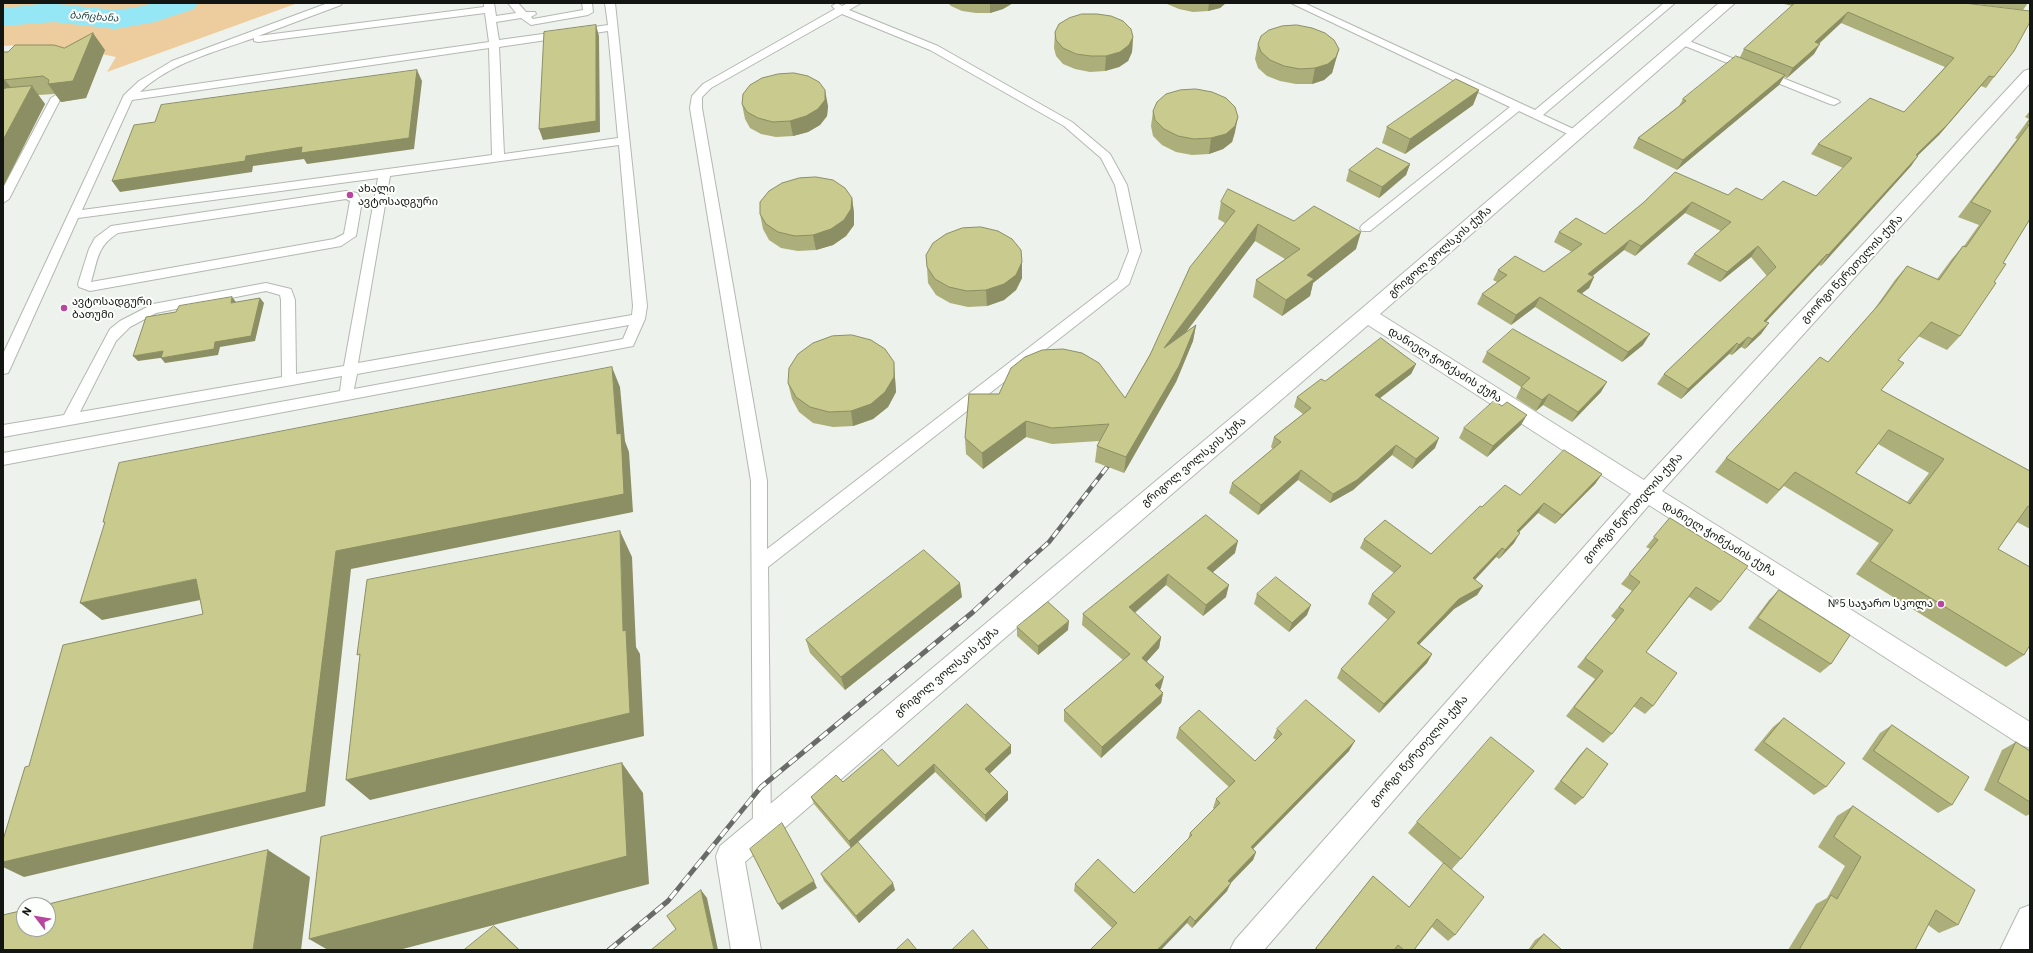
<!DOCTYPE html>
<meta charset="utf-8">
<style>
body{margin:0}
#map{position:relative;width:2033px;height:953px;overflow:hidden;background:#edf2ec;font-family:"IBM Plex Sans",sans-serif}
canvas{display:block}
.frame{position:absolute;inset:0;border:4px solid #131513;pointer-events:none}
.north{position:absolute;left:16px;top:897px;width:40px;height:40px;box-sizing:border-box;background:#fcfffb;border:1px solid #9fa19e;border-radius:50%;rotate:301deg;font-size:11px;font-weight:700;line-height:16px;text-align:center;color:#131513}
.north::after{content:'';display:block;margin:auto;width:14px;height:18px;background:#b8459f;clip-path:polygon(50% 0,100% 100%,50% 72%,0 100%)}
</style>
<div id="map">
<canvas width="2033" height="953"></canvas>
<div class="frame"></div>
<div class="north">N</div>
</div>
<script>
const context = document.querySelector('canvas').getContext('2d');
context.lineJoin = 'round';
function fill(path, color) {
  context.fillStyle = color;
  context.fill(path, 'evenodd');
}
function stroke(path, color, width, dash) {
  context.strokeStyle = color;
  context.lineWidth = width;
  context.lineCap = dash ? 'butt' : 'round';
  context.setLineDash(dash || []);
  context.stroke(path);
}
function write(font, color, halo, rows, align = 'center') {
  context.font = font + ' "IBM Plex Sans","Noto Sans Georgian",sans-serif';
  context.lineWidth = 4;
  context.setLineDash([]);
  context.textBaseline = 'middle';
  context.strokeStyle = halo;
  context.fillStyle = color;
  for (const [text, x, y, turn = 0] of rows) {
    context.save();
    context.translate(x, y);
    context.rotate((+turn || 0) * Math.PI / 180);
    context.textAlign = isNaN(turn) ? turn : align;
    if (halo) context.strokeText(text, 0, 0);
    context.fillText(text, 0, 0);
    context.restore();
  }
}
const green = new Path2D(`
 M3 3H298L107 72 116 57C78 49 42 44 3 46Z`);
const river = new Path2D(`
 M153 3H198L194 9 155 22 115 29 54 22 3 26V8C20 7 38 3 55 4 93 6 115 15 153 3Z`);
const service = new Path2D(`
 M328 3H342L341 5 258 36 484 7V3H494L496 16 516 13 508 3H518L526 12H535L536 14 531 17 533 19 583 10 582 3H592L593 12 588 15 531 25 521 18 496 22 499 40 608 25 605 3H615L647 306 645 319 633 346 3 465V453L340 391 342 376 3 437V425L64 415 110 329 120 321 153 304 266 283 291 289 295 300 296 374 344 366 378 178 78 218 10 369 8 373 3 374V354L124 95 139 81 172 61ZM485 13 489 42 140 92C170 63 215 52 254 38V41L258 42ZM608 31 618 138 504 154 499 47ZM489 48 492 155 82 210 132 100ZM619 145 633 306 632 315 358 363 390 176ZM266 291 280 295 281 300 282 377 80 412 116 341 130 327 156 313ZM629 325 623 339 354 389 357 374Z
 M837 3 842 6 848 3H861L849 10 938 46 1072 122 1110 154 1127 185 1141 251 1129 284 768 567 771 829 769 836 762 838 755 836 753 829 751 481 690 108 692 96 703 84 835 9 832 6ZM842 14 930 50 1064 126 1101 158 1115 185 1129 251 1118 279 767 549V481L702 108V97L711 88Z
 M1291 3H1304L1535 110 1664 3H1675L1543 115 1580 132 1582 134 1580 136H1572L1519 111 1370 231H1362L1360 228 1362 225 1510 107Z
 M1684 39 1838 100 1840 102 1834 105 1830 104 1680 44 1679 42 1680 40Z
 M56 95 61 98 9 199 3 203V188L51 98Z
 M346 191 357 193 362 201 356 236 341 246 90 291 79 287 78 284 89 249 95 238 111 226ZM346 199 350 201 344 234 334 239 91 282C98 259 97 246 118 233Z`);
const minor = new Path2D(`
 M1719 3H1735L1380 314 1644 480 2024 71 2030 69V83L1662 491 2030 722V748L2021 745 1649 505 1264 950H1230L1235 940 1631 494 1368 325 745 862 761 950H731L716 856 720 846 1360 310Z`);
const secondary = new Path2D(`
 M2030 905V950H2000L2020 909Z`);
const railFar1 = new Path2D(`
 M1030 559 1049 542 1114 458`);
const rail = new Path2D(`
 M609 950 668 901 761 787 973 612 1031 558`);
const wall = new Path2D(`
 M948 3H1013L1003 9 990 13H976L962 11 951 6Z
 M1166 3H1226L1220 8 1208 11 1193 12 1179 9 1167 4Z
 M1780 3H1964L1994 77 1986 88 1981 86 1939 135 1918 155 1911 166 1821 266 1819 265 1766 322 1769 323 1761 334 1745 349 1741 347 1732 355 1729 354 1681 399 1657 384 1664 374 1767 276 1751 257 1720 282 1687 264 1694 254 1721 231 1685 213 1635 256 1624 250 1592 276 1594 277 1589 288 1582 293 1643 345 1622 362 1535 307 1511 325 1477 304 1482 294 1497 282 1493 280 1498 270 1544 272 1572 252 1554 242 1559 232 1605 234 1643 203 1728 195 1762 200 1816 196 1843 168 1811 154 1818 144 1904 112 1945 67 1841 23 1819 44 1814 54 1787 78 1784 77 1779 85 1677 170 1633 148 1638 138 1679 106 1683 99 1740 57 1744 49 1792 6Z
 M1968 3H2028L2023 10Z
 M1055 32 1133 37 1132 52 1128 61 1119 67 1105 71 1090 72 1075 69 1063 64 1056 56 1054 48Z
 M1258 44 1339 49 1332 73 1324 80 1312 84H1296L1280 81 1267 76 1258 68 1255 59Z
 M64 48 105 50 86 98 61 102 55 94 38 95 45 104 3 187V52Z
 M1479 90 1473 105 1405 154 1382 143 1387 127Z
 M742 104 828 106 827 116 820 125 808 132 793 136 776 137 761 134 750 128 745 119Z
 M1153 111 1235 132 1232 142 1223 149 1209 154 1192 155 1176 152 1162 145 1153 136 1151 126Z
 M2030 111V219L2003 263 1960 336 1947 350 1918 336 1898 360 1881 390 2030 471V529L2017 522 1998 549 2024 655 2006 667 1856 574 1879 543 1784 486 1767 504 1715 472 1726 458 1828 362 1873 311 1895 280 1907 266 1937 279 1951 260 1963 246H1964L1979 225 1958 217 2017 139 2015 138 2029 119 2025 117ZM1878 444 1929 473 1907 502 1856 473Z
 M1410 164 1406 175 1379 198 1346 181 1349 170Z
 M852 198 854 213V225L846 236 833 245 816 250 798 251 781 248 769 240 763 229 760 214Z
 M1221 202 1294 221 1356 249 1313 283 1310 296 1282 316 1253 297 1256 280 1285 259 1255 241 1186 332 1196 325 1193 341 1176 382 1124 473 1095 462 1097 446 1099 441 1052 444 1026 437 983 469 966 454 965 438 969 394 1125 398 1225 223 1218 219Z
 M1022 262V278L1016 290 1004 300 987 306 968 307 950 303 936 295 928 283 927 267Z
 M1487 352 1601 392 1572 422 1543 405 1536 411 1516 398 1521 387 1482 362Z
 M1416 364 1411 374 1380 398 1435 448 1412 469 1392 455 1353 490 1330 503 1298 480 1258 515 1229 493 1232 483 1273 449 1271 447 1274 437 1303 414 1294 407 1297 397 1325 381Z
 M895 378 896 392 888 407 873 419 853 426 833 427 813 423 799 412 792 399 788 383Z
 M1521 425 1487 457 1459 438 1464 428Z
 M1602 474 1595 484 1555 524 1538 513 1519 532 1514 543 1499 559 1496 557 1475 580 1483 586 1477 595 1454 609 1419 644 1432 654 1427 663 1379 713 1337 678 1341 669 1388 620 1368 604 1372 594 1394 573 1360 548 1364 539 1431 554 1482 507Z
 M1206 515 1235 553 1213 572 1226 597 1203 616 1166 585 1135 613 1161 637 1159 648 1147 661 1161 688 1160 689 1163 693 1161 703 1101 758 1064 721V710L1123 660 1082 625 1083 614Z
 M1670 518 1720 602 1711 611 1689 597 1646 652 1653 706 1645 714 1633 706 1612 734 1603 743 1566 716 1595 679 1577 667 1616 620 1611 616 1632 591 1621 584 1650 549 1646 547Z
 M1779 590 1831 664 1820 673 1748 628 1769 600Z
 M1257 594 1307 615 1289 632 1254 604Z
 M962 597 845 690 810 653 806 640Z
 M1017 627 1068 630 1038 655 1017 636Z
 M1784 718 1826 787 1814 795 1754 750 1773 727Z
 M1892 725 1952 805 1938 813 1862 759 1880 733Z
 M1179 728 1255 761 1276 740 1273 738 1277 729 1349 751 1253 849 1256 852 1253 860 1230 883 1227 891 1192 928 1187 923 1112 928 1074 891 1075 884 1134 893 1188 839 1190 833 1214 809 1213 808 1216 799 1229 787 1176 738Z
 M2016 742 2030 751V814L2026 816 1984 790 2002 750Z
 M1011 745V753L989 774 1008 800 986 822 935 772 858 842 895 890 859 923 824 881 821 874 851 848 814 804 811 797 843 782 898 766Z
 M1587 748 1583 798 1575 805 1554 789 1579 756Z
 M1853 806 1958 925 1939 933 1928 925 1915 950H1788L1816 904 1827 898 1845 866 1818 847 1837 816Z
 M1417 822 1461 859 1452 869 1455 935 1448 941 1432 927 1414 950H1314L1373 876 1409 907 1444 864 1408 833Z
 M1544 934 1562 950H1528L1535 940Z`);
const shadedWall = new Path2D(`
 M990 3H1013L1003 9 990 13Z
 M1209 3H1226L1220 8 1208 11Z
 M1848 12 1841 23 1809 52 1815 42Z
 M596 25 599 36 600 132 543 140 539 129Z
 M93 33 105 50 86 98 61 102 48 84Z
 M1133 37 1132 52 1128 61 1119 67 1105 71 1106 56Z
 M1820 44 1814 54 1787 78 1793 68Z
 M1339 49 1332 73 1324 80 1312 84 1315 68Z
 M417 70 422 81 414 149 307 164 304 159 253 166 252 172 120 192 112 181Z
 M1785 75 1779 85 1677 170 1683 160Z
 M1989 76 1981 86 1939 135 1908 165 1916 155Z
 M4 79 18 96 3 102V80Z
 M32 86 45 104 3 187V140Z
 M825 90 828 106 827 116 820 125 808 132 793 136 790 121Z
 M1479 90 1473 105 1405 154 1410 139Z
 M1238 117 1235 132 1232 142 1223 149 1209 154 1211 138Z
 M1918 156 1911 166 1821 266 1828 255Z
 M1410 164 1406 175 1379 198 1382 187Z
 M852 198 854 213V225L846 236 833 245 816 250 813 235Z
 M1692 202 1685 213 1635 256 1641 246Z
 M1258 224 1255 241 1161 365 1164 348Z
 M1361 232 1356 249 1313 283 1310 296 1282 316 1286 300 1307 275Z
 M1630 240 1624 250 1583 284 1588 274Z
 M1758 246 1751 257 1720 282 1727 272Z
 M1827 254 1819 265 1757 331 1764 321Z
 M1022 262V278L1016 290 1004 300 987 306 986 290Z
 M1594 277 1589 288 1572 301 1577 291Z
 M232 297 236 302 231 303Z
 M1540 297 1535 307 1511 325 1516 315Z
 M260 298 264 303 255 341 220 347 218 355 165 363 161 358Z
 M1769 323 1761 334 1745 349 1752 339Z
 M1196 325 1193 341 1176 382 1124 473 1126 457Z
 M1650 334 1643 345 1622 362 1628 352Z
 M1748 337 1741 347 1732 355 1739 345Z
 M1737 343 1729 354 1681 399 1688 389Z
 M163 351 167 357 138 361 133 356Z
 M894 362 895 378 896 392 888 407 873 419 853 426 851 411Z
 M1416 364 1411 374 1371 405 1375 395Z
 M612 367 620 387 625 441 629 452 633 512 351 569 325 806 24 877 3 867V862L336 551 617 434Z
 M1607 382 1601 392 1572 422 1578 412Z
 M1549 394 1543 405 1536 411 1542 400Z
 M1527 415 1521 425 1487 457 1493 446Z
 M1026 421V437L983 469 982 453Z
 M1439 438 1435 448 1412 469 1416 459Z
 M1396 445 1392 455 1353 490 1330 503 1333 494Z
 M1301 470 1298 480 1258 515 1261 505Z
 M1602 474 1595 484 1555 524 1562 515Z
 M1544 503 1538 513 1511 540 1517 531Z
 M620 531 632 557 636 647 640 654 644 736 370 800 346 780 623 631Z
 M1520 533 1514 543 1499 559 1505 550Z
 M1238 541 1235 553 1205 579 1207 568Z
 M1502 548 1496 557 1467 588 1473 578Z
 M1168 574 1166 585 1127 619 1129 607Z
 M196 579 215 597 102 620 80 603Z
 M960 583 962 597 845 690 841 677Z
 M1229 585 1226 597 1203 616 1206 605Z
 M1483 586 1477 595 1454 609 1412 652 1417 643 1459 599Z
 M1311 605 1307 615 1289 632 1292 623Z
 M1069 621 1068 630 1038 655V646Z
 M1161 637 1159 648 1140 669 1142 658Z
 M1432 654 1427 663 1379 713 1384 704Z
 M1164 677 1161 688 1153 696 1155 685Z
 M1163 693 1161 703 1101 758 1102 747Z
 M1355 741 1349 751 1247 855 1251 847Z
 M1011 745V753L985 778V769Z
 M622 763 643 793 649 884 399 950H328L309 939Z
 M934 764 935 772 851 848 849 841Z
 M1008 792V800L986 822 985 815Z
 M268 850 310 877 301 950H253Z
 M1256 852 1253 860 1225 889 1228 881Z
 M814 881 817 888 782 910 778 904Z
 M893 883 895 890 859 923 856 916Z
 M1231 883 1227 891 1192 928 1195 921Z
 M701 890 707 898 718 950H714Z
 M1190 916 1187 923 1161 950H1157Z
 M494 926 498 929 520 950H519Z`);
const building = new Path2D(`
 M1795 3H1964L2030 11V22L2014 51 1994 77 1989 76 1947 125 1916 155 1918 156 1828 255 1827 254 1764 321 1769 323 1752 339 1748 337 1739 345 1737 343 1688 389 1664 374 1776 267 1758 246 1727 272 1694 254 1731 222 1692 202 1641 246 1630 240 1588 274 1594 277 1577 291 1650 334 1628 352 1540 297 1516 315 1482 294 1507 275 1498 270 1515 256 1544 272 1582 244 1559 232 1576 218 1605 234 1643 203 1675 172 1728 195 1736 188 1762 200 1783 181 1816 196 1852 158 1818 144 1870 98 1904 112 1954 58 1848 12 1815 42 1820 44 1793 68 1744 49Z
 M1082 14H1097L1111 16 1123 21 1131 29 1133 37 1129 45 1120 52 1106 56H1091L1076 54 1063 48 1056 40 1055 32 1059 24 1069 18Z
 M596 25V121L539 129 544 32Z
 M1297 25 1312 28 1325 33 1334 40 1339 49 1336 57 1328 64 1315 68 1300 69 1284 66 1270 60 1261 52 1258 44 1261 36 1269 30 1282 26Z
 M93 33 73 81 48 84 49 80 43 76 3 80V52H8L15 45H54L64 48Z
 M1736 56 1785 75 1683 160 1638 138 1686 101 1683 99Z
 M417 70 409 138 301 153 302 147 246 156 245 161 112 181 134 125 155 122 161 105Z
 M794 73 808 76 819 82 825 90V100L818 109 806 116 790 121 773 122 758 118 747 112 742 104 743 94 750 85 762 78 778 74Z
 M1456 79 1479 90 1410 139 1387 127Z
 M32 86 3 140V89L6 88Z
 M1196 89 1212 92 1226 98 1235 107 1238 117 1235 126 1226 134 1211 138 1194 139 1178 136 1164 129 1155 120 1153 111 1157 102 1166 94 1180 90Z
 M2030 120V219L2003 263 2006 264 1994 282 1996 283 1960 336 1931 322 1898 360 1904 363 1881 390 2030 471V507L2028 506 1998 549 2030 567V645L2024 655 1870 561 1893 530 1795 472 1779 490 1726 458 1820 357 1828 362 1881 302 1907 266 1939 280 1963 246 1966 247 1991 211 1971 202 2029 125 2027 124ZM1889 430 1944 459 1910 504 1856 473Z
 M1377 148 1410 164 1382 187 1349 170Z
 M816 177 833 180 845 188 852 198 851 209 844 220 831 229 813 235 795 236 778 232 766 224 760 214V202L769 191 782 183 799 178Z
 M1228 189 1294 221 1314 206 1361 232 1307 275 1314 279 1286 300 1256 280 1300 249 1258 224 1164 348 1196 325 1179 366 1126 457 1097 446 1109 424 1052 428 1026 421 982 453 965 438 969 394H999L1011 368 1025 357 1042 350 1063 349 1082 353 1099 363 1125 398 1150 355 1190 267 1235 211 1221 202Z
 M981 227 998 231 1012 239 1021 250 1022 262 1016 275 1004 284 986 290 967 291 949 287 935 279 927 267 926 255 933 243 946 234 962 228Z
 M232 297 231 303 260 298 251 336 215 342 214 349 161 358 163 351 133 356 146 317 176 312 179 306Z
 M1513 329 1607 382 1578 412 1549 394 1542 400 1521 387 1530 378 1487 352Z
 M852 335 871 340 885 349 894 362V377L885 392 871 404 851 411 829 412 810 407 796 397 788 383 789 368 798 354 813 343 832 336Z
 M1381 338 1416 364 1375 395 1439 438 1416 459 1396 445 1357 480 1333 494 1301 470 1261 505 1232 483 1281 442 1274 437 1311 408 1297 397 1321 379 1325 381Z
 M612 367 617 434 621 433 624 494 336 551 306 792 3 862V840L25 767 29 766 63 645 203 614 196 579 80 603 105 522H103L119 463Z
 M1494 401 1502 406 1507 402 1527 415 1493 446 1464 428Z
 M1564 450 1602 474 1562 515 1544 503 1517 531 1520 533 1505 550 1502 548 1473 578 1483 586 1459 599 1417 643 1432 654 1384 704 1341 669 1395 612 1372 594 1401 566 1364 539 1385 520 1431 554 1480 506 1482 507 1505 485 1520 495Z
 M1206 515 1238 541 1207 568 1229 585 1206 605 1168 574 1129 607 1161 637 1142 658 1164 677 1155 685 1163 693 1102 747 1064 710 1130 654 1083 614Z
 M1670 518 1748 566 1720 602 1696 587 1646 652 1677 673 1653 706 1641 697 1612 734 1574 707 1603 671 1585 658 1624 610 1619 607 1640 582 1629 574 1658 540 1654 537Z
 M620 531 623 631 626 630 630 713 346 780 360 654 357 655 367 580Z
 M924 550 960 583 841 677 806 640Z
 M1276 577 1311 605 1292 623 1257 594Z
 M1779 590 1850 635 1831 664 1758 618Z
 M1048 602 1069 621 1038 646 1017 627Z
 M1306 700 1355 741 1251 847 1256 852 1228 881 1231 883 1195 921 1190 916 1157 950H1090L1117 923 1075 884 1098 859 1134 893 1192 835 1190 833 1220 803 1216 799 1235 781 1179 728 1199 710 1255 761 1282 734 1277 729Z
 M967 704 1011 745 985 769 1008 792 985 815 934 764 849 841 811 797 836 775 843 782 882 749 898 766Z
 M1784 718 1845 763 1826 787 1764 742Z
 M1892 725 1969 777 1952 805 1874 751Z
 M1491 737 1534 771 1461 859 1417 822Z
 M2016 742 2030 751V802L1998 782Z
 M1587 748 1608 764 1583 798 1561 781Z
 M622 763 627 856 309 939 321 837Z
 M1853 806 1975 890 1958 925 1936 910 1915 950H1799L1831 895 1837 899 1861 857 1834 837Z
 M782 823 814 881 778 904 750 849Z
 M858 842 893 883 856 916 821 874Z
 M268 850 253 950H3V915L24 910V929H48V905H45Z
 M1444 863 1484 897 1455 935 1437 919 1414 950H1404L1398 945 1394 950H1318L1316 948 1373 876 1409 907Z
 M701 890 714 950H651L676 929 667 916Z
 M494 926 519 950H464Z
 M973 930 989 950H952Z
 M1544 934 1562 950H1531Z
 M908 939 917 950H896Z`);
const markers = [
 [350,195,4,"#b8459f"],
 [64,308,4,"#b8459f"],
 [1941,604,4,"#b8459f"]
];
const farWaternames = [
 ["ბარცხანა",94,17,4]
];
const poiNames = [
 ["ახალი",358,189],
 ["ავტოსადგური",358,202],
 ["ავტოსადგური",72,302],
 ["ბათუმი",72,315],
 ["№5 საჯარო სკოლა",1933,604,"right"]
];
const streetNames = [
 ["გრიგოლ ვოლსკის ქუჩა",1440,252,-41],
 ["გიორგი წერეთელის ქუჩა",1852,269,-47],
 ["დანიელ ჭონქაძის ქუჩა",1445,365,32],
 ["გრიგოლ ვოლსკის ქუჩა",1194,462,-40],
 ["გიორგი წერეთელის ქუჩა",1633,508,-48],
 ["დანიელ ჭონქაძის ქუჩა",1719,539,32],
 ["გრიგოლ ვოლსკის ქუჩა",947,672,-40],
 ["გიორგი წერეთელის ქუჩა",1419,751,-49]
];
fill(green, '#edcd9e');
fill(river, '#96e7f5');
stroke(service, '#b3b8b2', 2);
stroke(minor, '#b3b8b2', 2);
stroke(secondary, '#b3b8b2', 2);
fill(service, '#fff');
fill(minor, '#fff');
fill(secondary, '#fff');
stroke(railFar1, '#686b67', 4.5);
stroke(rail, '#686b67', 5);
stroke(railFar1, '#fcfffb', 3, [8]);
stroke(rail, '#fcfffb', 3.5, [10]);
fill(wall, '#acaf79');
fill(shadedWall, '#8c8e63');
fill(building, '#c8cb8d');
stroke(building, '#8c8e63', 1);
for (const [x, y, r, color] of markers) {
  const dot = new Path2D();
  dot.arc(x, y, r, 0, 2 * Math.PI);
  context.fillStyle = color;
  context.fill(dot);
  stroke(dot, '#fcfffb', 1.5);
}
write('italic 10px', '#12393f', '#fcfffb', farWaternames);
write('11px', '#131513', '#fcfffb', poiNames, 'left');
write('11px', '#131513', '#fcfffb', streetNames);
</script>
